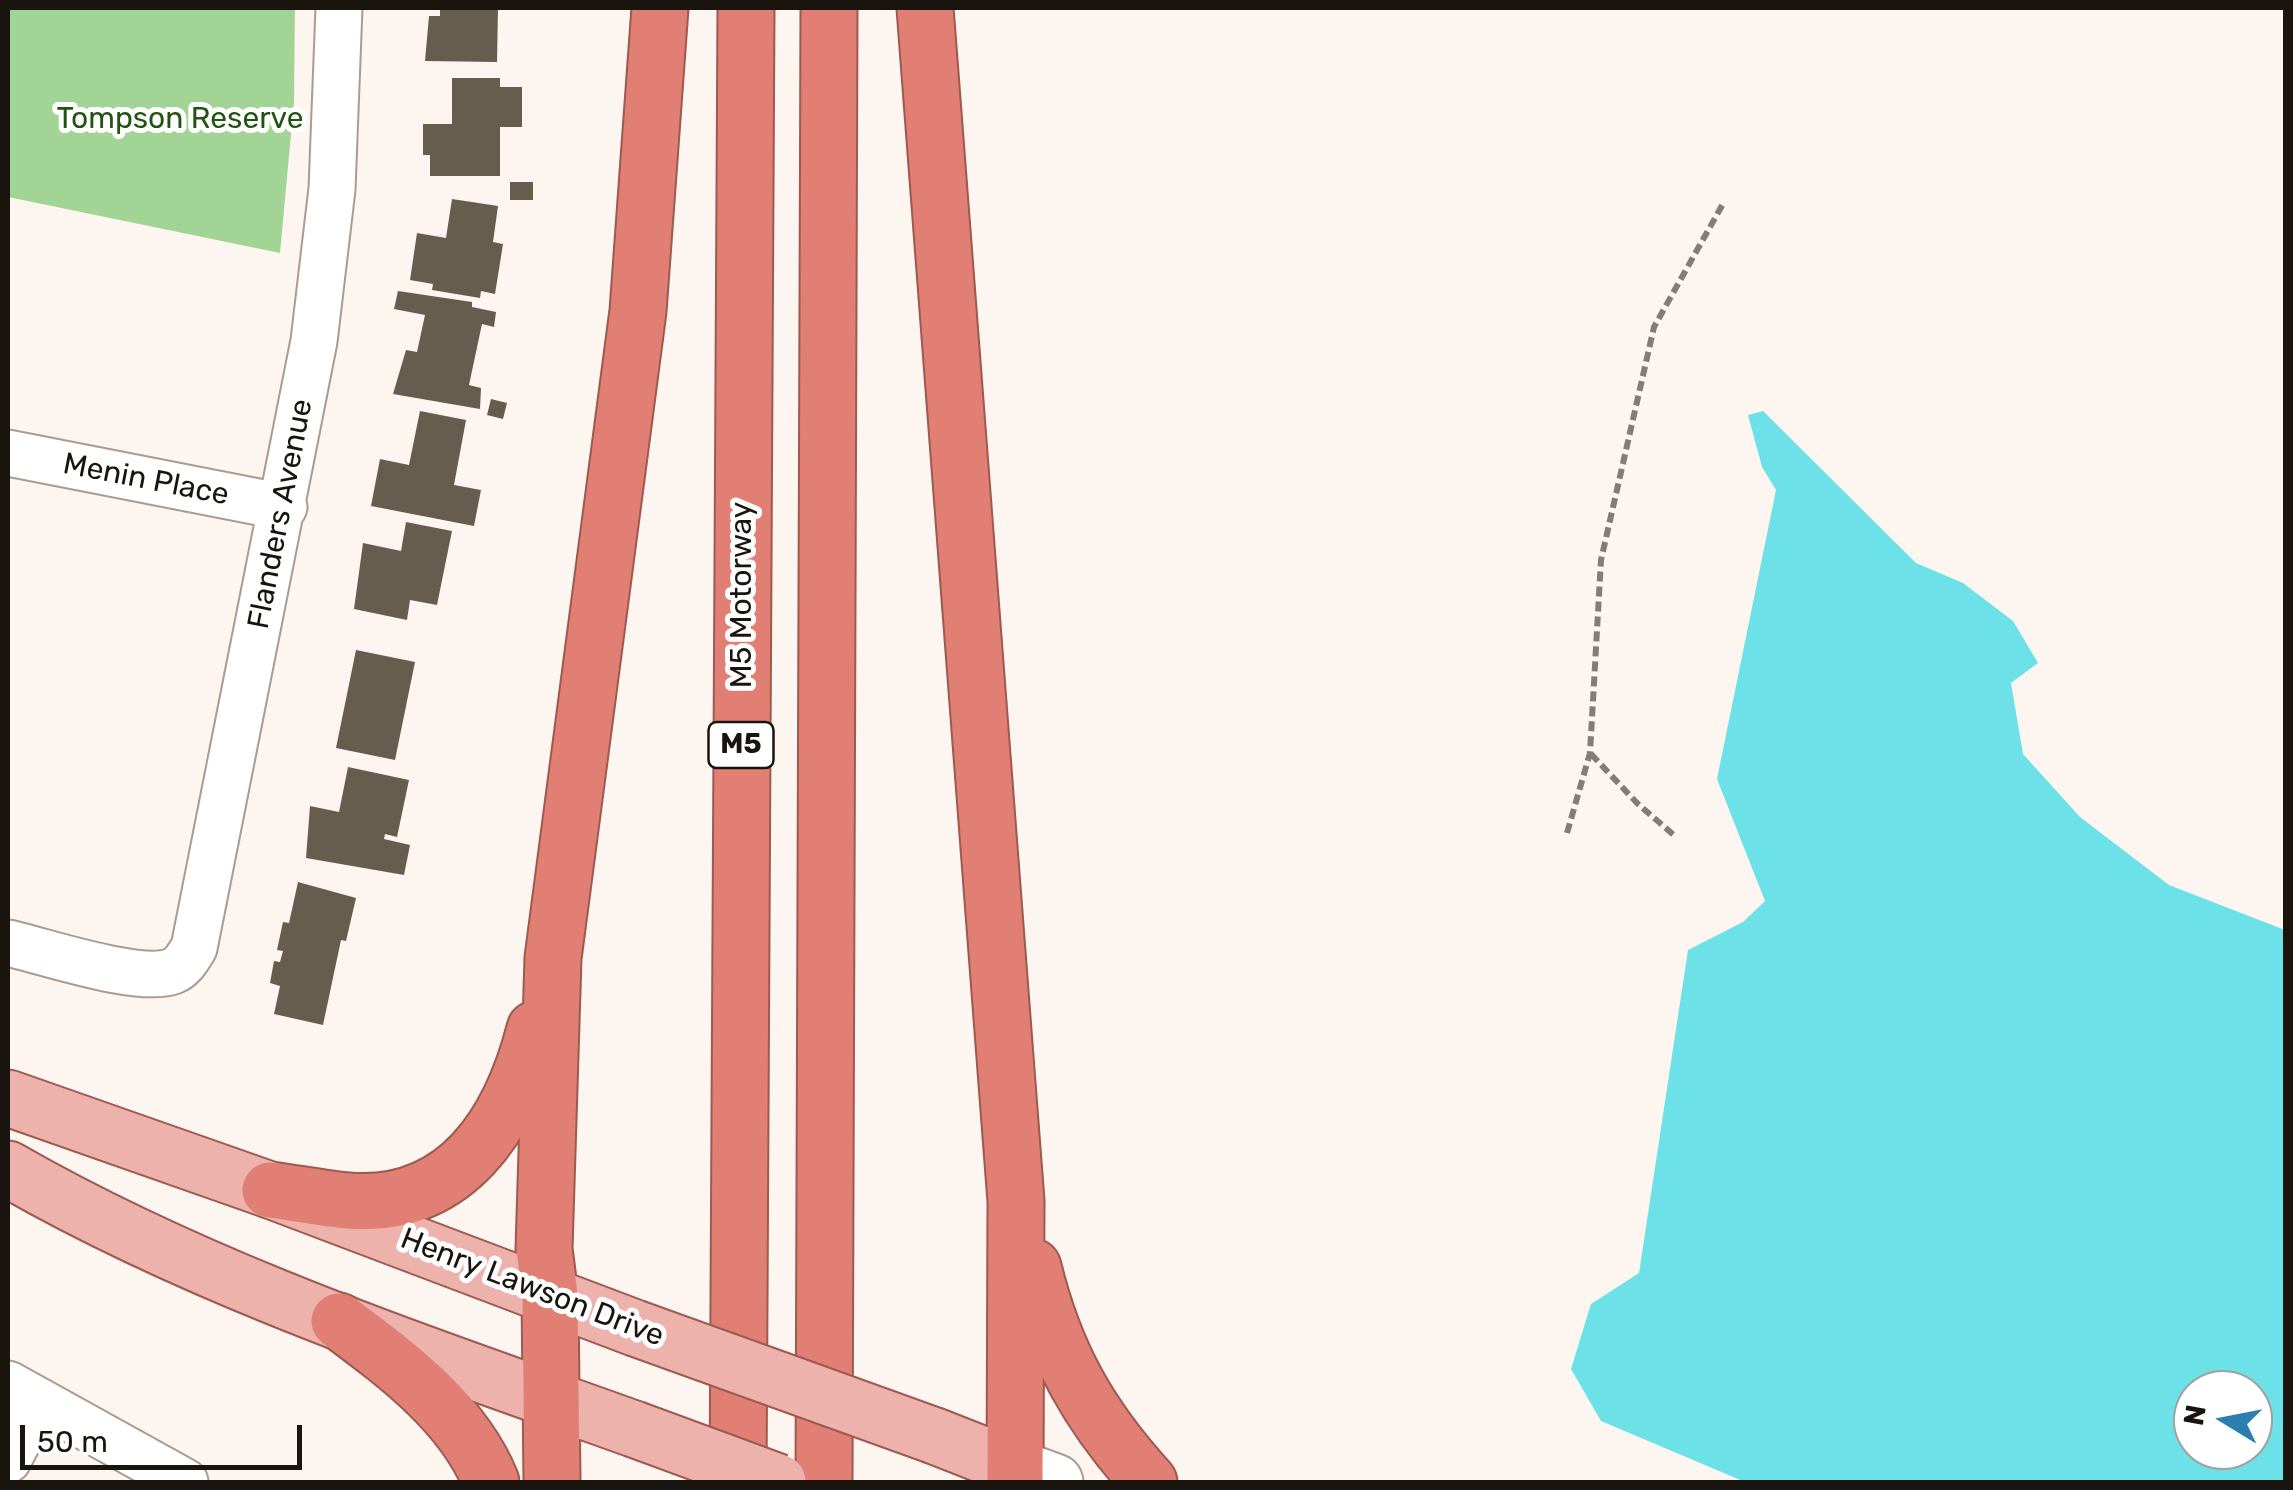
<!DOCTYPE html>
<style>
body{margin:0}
#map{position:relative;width:2293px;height:1490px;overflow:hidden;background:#fdf5f0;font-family:Rubik,sans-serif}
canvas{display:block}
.frame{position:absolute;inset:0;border:10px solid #1a140f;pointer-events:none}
.north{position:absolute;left:2173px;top:1370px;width:100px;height:100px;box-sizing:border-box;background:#fff;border:2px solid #a3a19f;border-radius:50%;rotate:280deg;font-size:28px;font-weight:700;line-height:40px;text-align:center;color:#1a140f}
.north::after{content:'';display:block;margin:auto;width:35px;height:45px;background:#2a7faf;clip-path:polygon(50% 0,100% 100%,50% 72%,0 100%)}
.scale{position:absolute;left:20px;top:1425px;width:282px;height:45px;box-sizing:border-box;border:5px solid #1a140f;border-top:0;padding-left:12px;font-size:30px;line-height:35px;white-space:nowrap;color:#1a140f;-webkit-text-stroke:8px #fff;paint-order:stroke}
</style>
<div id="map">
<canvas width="2293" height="1490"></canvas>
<div class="frame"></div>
<div class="north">N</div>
<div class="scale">50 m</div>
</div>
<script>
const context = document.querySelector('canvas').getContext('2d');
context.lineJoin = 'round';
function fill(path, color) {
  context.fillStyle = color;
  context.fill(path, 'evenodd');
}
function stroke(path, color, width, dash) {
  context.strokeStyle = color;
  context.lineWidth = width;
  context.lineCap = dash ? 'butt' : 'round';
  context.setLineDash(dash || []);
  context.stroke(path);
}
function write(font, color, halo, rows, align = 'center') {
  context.font = font + ' Rubik,sans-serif';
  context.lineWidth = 10;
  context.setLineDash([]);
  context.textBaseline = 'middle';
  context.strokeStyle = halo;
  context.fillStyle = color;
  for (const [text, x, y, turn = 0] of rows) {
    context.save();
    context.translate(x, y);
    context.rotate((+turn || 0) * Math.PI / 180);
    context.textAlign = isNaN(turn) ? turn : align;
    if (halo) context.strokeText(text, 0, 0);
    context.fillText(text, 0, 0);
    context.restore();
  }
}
const green = new Path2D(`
 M8 8H295L294 102 280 253 8 197Z`);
const water = new Path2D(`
 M1763 411 1916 563 1963 583 2013 621 2038 663 2011 683 2023 754 2080 817 2169 885 2285 930V1482H1745L1601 1421 1571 1369 1591 1304 1639 1273 1688 950 1743 922 1765 901 1717 779 1776 490 1762 467 1748 415ZM2193 1390H2253V1450H2193Z`);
const building = new Path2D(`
 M440 8H498L497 62 425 61 429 16H440Z
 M452 78H500V87H522V127H500V176H430V155H423V124H452Z
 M510 182H533V200H510Z
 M452 199 498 206 493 242 503 244 495 294 481 291 480 298 432 290 433 284 410 280 417 233 446 238Z
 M398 291 472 302V307L496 312 494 327 482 324 469 385 481 388 480 409 393 394 406 350 417 352 425 315 394 309Z
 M491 399 507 403 503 419 487 415Z
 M420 411 466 420 454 485 481 490 474 526 371 506 380 459 409 465Z
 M406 522 452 531 437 605 410 600 407 620 354 609 363 543 401 551Z
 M356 650 415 662 395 760 336 748Z
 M348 767 409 780 397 837 385 834 384 839 410 845 404 875 306 858 310 806 339 812Z
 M298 882 356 898 346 941 341 940 323 1025 274 1014 280 986 270 983 274 961 280 962 283 951 277 950 283 922 289 923Z`);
const path = new Path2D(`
 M1591 754 1638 804 1676 837
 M1567 833 1590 753 1601 560 1654 327 1724 202`);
const minor = new Path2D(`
 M8 453 284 507
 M8 943C44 951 140 984 173 971 183 967 188 957 194 948L314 341 332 189 339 8
 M8 1384 185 1482
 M8 1460 39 1401`);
const secondary = new Path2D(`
 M1014 1467 1055 1482`);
const primary = new Path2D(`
 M8 1098 270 1190 635 1328
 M8 1169C203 1281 422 1353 634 1429
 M935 1436 1014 1467`);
const motorway = new Path2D(`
 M925 8 1016 1201 1015 1482
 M270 1190C296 1193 322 1199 348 1201 457 1210 511 1123 535 1029
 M1033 1267C1054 1354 1089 1416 1149 1482
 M339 1321C398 1365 463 1413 491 1482
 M552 1482 550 1296 544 1249 553 958 638 311 660 8
 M738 1482 746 8
 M824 1482 829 8`);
const primaryBridge = new Path2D(`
 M635 1328 935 1436
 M634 1429 778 1482`);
const shields = [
 [741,745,65]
];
const shieldNames = [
 ["M5",741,745]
];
const parkNames = [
 ["Tompson Reserve",180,119]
];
const streetNames = [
 ["Menin Place",146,480,11],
 ["Flanders Avenue",281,514,-79],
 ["M5 Motorway",742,595,-90],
 ["Henry Lawson Drive",532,1288,21]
];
fill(green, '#a2d595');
fill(water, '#6ce2e8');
fill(building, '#675d4e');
stroke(minor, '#ac9b8f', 49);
stroke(secondary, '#ac9b8f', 59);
stroke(primary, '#9c5a51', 59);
stroke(motorway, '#9c5a51', 59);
stroke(path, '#837c77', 6, [10, 5]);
stroke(minor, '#fff', 45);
stroke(secondary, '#fff', 55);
stroke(primary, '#eeb2ac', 55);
stroke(motorway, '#e27f74', 55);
stroke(primaryBridge, '#9c5a51', 59, []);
stroke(primaryBridge, '#eeb2ac', 55);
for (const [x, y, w] of shields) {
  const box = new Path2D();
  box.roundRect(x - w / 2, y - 23, w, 46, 8);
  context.fillStyle = '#fff';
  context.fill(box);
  stroke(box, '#1a140f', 2.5);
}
write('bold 28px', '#1a140f', null, shieldNames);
write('30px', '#225312', '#fff', parkNames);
write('30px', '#1a140f', '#fff', streetNames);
</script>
